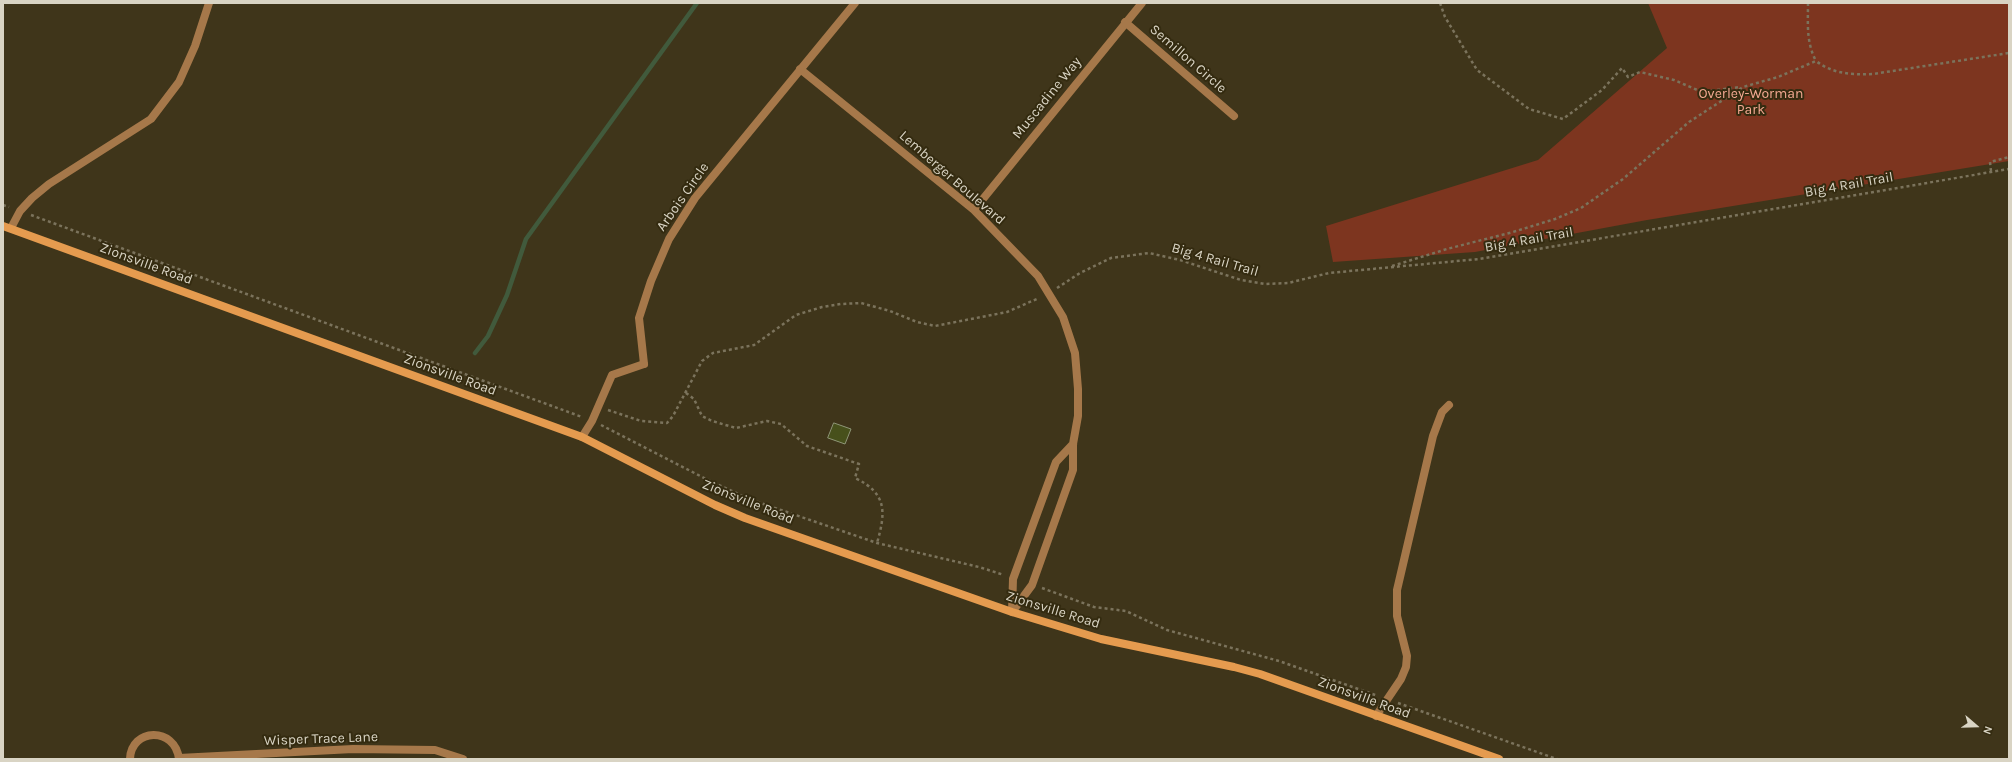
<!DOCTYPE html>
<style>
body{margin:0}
#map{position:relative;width:2012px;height:762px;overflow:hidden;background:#3f351a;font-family:Karla,sans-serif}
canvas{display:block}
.frame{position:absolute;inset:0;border:4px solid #d9d4c4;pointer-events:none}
.north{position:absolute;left:1956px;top:706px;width:40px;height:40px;-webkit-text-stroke:3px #342b10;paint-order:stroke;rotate:110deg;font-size:11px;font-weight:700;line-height:16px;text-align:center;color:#d9d4c4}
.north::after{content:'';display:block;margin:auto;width:14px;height:18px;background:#d9d4c4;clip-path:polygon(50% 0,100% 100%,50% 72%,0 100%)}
</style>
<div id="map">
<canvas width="2012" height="762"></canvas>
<div class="frame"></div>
<div class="north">N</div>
</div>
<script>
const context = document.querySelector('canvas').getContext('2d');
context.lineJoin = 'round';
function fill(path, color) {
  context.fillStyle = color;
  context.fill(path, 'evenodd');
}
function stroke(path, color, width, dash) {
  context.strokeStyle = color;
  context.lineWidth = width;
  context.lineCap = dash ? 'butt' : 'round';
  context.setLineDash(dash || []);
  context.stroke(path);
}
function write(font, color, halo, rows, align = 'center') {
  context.font = font + ' Karla,sans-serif';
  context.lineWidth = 4;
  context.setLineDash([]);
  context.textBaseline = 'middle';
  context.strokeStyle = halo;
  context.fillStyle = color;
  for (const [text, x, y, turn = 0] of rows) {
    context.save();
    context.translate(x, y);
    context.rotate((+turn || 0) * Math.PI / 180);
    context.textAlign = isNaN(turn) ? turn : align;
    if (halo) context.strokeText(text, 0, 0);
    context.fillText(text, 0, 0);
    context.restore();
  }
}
const green = new Path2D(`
 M1648 3H2009V161L1647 220 1475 252 1333 262 1326 226 1538 160 1667 48Z`);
const stream = new Path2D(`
 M475 353 488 336 507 295 526 239 697 3`);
const building = new Path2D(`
 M834 423 851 429 845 444 828 438Z`);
const path = new Path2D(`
 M1440 3 1445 17 1477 70 1529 109 1563 119 1602 90 1622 68 1628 77 1640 72 1674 80 1702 92 1740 87
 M1808 3C1808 24 1806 42 1816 61
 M1991 171 1990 162 2009 157
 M3 205 9 207
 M31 215 582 417
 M1392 266 1447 249 1513 232 1555 219 1581 208 1623 179 1689 122 1743 87 1778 77 1816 61C1833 74 1852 75 1873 74L2009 53
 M1057 288 1080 273 1111 258 1149 253 1180 260 1241 280 1265 284 1288 283 1329 273 1479 259 2009 169
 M686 393 694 399 702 416 712 421 736 428 767 421 781 424 807 446 859 464 855 478C887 493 886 512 877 543
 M608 410 641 421 667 423 673 416 702 361 713 353 754 345 796 315 822 307 841 304 861 303 890 311 917 322 935 326 1007 312 1039 298
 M601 425 708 480 749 499 877 543 979 567 1004 575
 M1042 588 1094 607 1126 611 1167 630 1279 661 1378 696
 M1398 703 1557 759`);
const service = new Path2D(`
 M11 228 20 211 32 198 49 184 151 119 179 82 195 46 209 3
 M582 437 592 421 612 375 644 364
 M1376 716 1401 679 1406 667 1407 656 1397 616V590L1433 436 1442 412 1449 405`);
const minor = new Path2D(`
 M1125 22 1234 116
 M800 69 974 210 1038 276 1063 317 1075 353 1078 389V416L1073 444V470L1032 585 1012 612
 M974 210 1142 3
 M644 364 639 318 651 281 669 239 695 198 855 3
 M1012 612 1013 579 1056 462 1073 444
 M179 758 353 749 435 750 463 759
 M130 759C131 728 175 726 179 759`);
const secondary = new Path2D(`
 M3 226 582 437 715 505 745 518 1012 612 1101 639 1234 667 1260 674 1499 759`);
const streetNames = [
 ["Semillon Circle",1188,59,41],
 ["Muscadine Way",1047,98,-51],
 ["Lemberger Boulevard",952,178,41],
 ["Big 4 Rail Trail",1849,185,-10],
 ["Arbois Circle",683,197,-55],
 ["Big 4 Rail Trail",1529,240,-10],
 ["Big 4 Rail Trail",1215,260,16],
 ["Zionsville Road",146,264,20],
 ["Zionsville Road",450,375,20],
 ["Zionsville Road",748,502,22],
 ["Zionsville Road",1053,610,17],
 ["Zionsville Road",1364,698,20],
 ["Wisper Trace Lane",321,739,-2]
];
const parkNames = [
 ["Overley-Worman",1751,94],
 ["Park",1751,110]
];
fill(green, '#7d351f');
stroke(stream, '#415a3c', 4.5);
fill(building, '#47501b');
stroke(building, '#8f9677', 1);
stroke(path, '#7b735c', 2.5, [3, 3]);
stroke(service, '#a6784a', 8);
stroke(minor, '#a6784a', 8);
stroke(secondary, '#e59b4f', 8);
write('14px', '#d9d4c4', '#342b10', streetNames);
write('14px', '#f4a992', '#342b10', parkNames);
</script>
